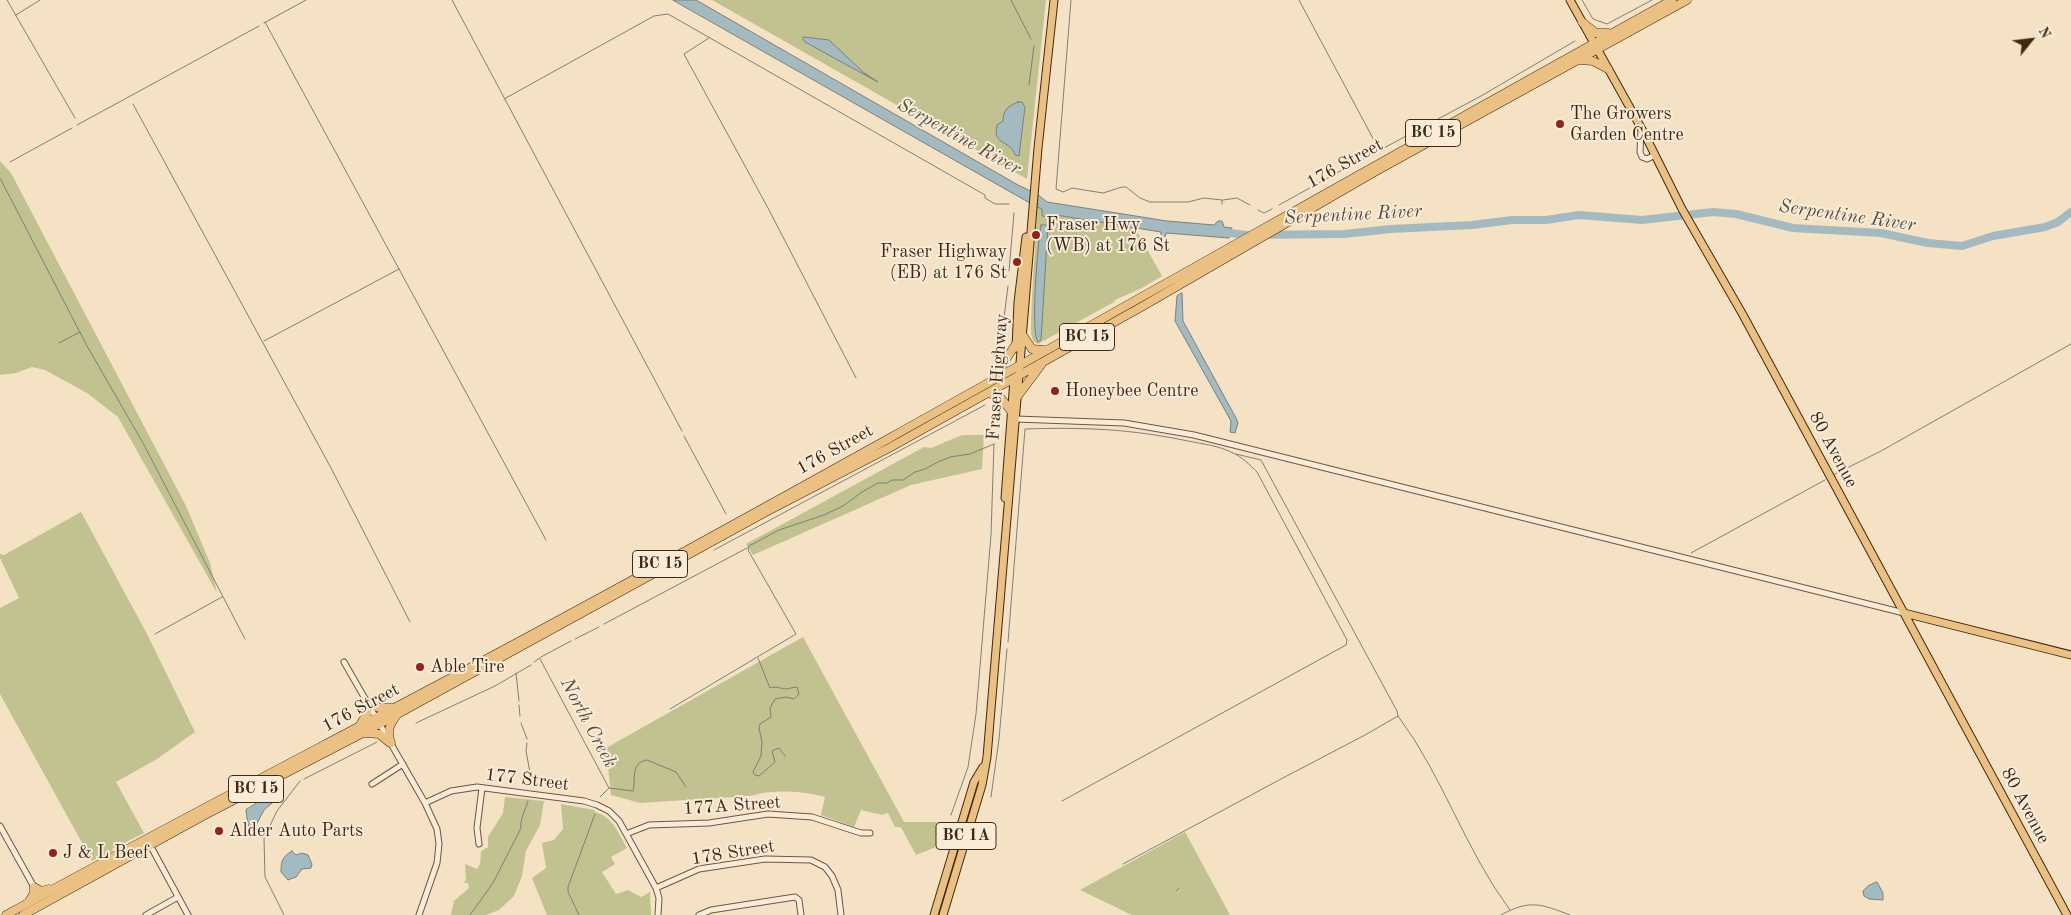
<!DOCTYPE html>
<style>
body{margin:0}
#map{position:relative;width:2071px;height:915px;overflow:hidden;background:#f5e2c4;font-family:"Old Standard TT",serif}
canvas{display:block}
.north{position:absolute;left:2006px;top:15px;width:50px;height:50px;-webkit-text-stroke:4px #f8ecd9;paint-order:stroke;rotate:61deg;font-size:14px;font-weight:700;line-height:20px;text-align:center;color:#422715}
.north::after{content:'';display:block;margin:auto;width:18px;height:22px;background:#422715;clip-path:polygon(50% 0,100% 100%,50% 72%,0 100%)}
</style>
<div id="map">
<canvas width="2071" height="915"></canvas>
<div class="north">N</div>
</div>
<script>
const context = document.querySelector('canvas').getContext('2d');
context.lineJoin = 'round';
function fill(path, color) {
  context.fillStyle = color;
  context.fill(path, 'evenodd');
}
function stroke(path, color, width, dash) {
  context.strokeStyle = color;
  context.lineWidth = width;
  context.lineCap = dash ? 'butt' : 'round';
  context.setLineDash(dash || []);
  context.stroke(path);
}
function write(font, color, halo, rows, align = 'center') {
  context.font = font + ' "Old Standard TT",serif';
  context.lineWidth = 4;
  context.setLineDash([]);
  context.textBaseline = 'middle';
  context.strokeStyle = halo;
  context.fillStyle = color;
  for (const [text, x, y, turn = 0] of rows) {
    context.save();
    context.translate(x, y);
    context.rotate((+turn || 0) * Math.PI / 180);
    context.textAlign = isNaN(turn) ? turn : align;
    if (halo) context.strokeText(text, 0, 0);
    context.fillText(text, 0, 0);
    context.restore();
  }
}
const green = new Path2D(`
 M712 0H1046L1027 179Z
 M0 161 11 173 186 506 210 563 217 593 118 417 87 393 45 370 32 367 16 373 0 375Z
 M1037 207 1042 209V216L1055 218 1056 215 1135 228 1162 276 1142 288 1115 300 1114 302 1038 344 1033 341 1031 334C1031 291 1036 249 1037 207Z
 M962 435H984L982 469 911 485 753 555 746 544 924 447 931 448Z
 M81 512 147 634 195 732 157 759 116 782 144 833 112 849 113 851 101 859 99 857 92 861 0 694V608L19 598 0 558V554L4 555Z
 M803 637 904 822H953L946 843 916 855 902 829 900 827H895L888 813 882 815 861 810 854 827 821 815 825 797C803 791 772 789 750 796L640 803 611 795 606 748Z
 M505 797 544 801 540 825 526 851 522 876 514 896 499 910 486 915H451L454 901 469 888 468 883H463L466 880 465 864 477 869 480 864 481 851 488 847V837L503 813Z
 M561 804 594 810 595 812C612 816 619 834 627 848L611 857 615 864 602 872 616 894 628 890 641 897 650 892 651 915H547L532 878 546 868 542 843 554 840 563 829Z
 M1185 832 1230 915H1132L1080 890Z`);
const water = new Path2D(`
 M673 0H696L1018 185 1037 194 1047 202 1167 221 1214 225 1218 221H1222L1224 227 1232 228 1229 238 1166 233 1165 237 1161 236V232L1056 215 1055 218 1042 216V209L1037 207Z
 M804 37 829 40 863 72 878 82 805 42 803 39Z
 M1018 102H1022L1025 107 1019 156 1015 155C1011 140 992 146 997 125L1003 121C1003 110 1008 106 1018 102Z
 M1041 225H1048L1041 340 1038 342C1030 333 1038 242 1041 225Z
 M1182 293 1183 321 1236 418 1238 423 1235 433 1230 432 1231 421 1175 321 1177 296Z
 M278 790 281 791 280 796 264 810 254 829 251 830 248 825 246 810Z
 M292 851 296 855 302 853 308 855 312 864 311 868 302 869 296 877 288 880 281 872C281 861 282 857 292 851Z
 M1877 882 1883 893V900L1869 899 1864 896 1863 891 1868 886Z`);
const stream = new Path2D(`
 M7 0 75 118
 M452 0 682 431
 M1011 0 1031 39
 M1071 0 1056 189 1063 192 1072 188 1103 193 1122 187H1126L1140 198 1150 202H1188L1204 198 1222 200V204
 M1299 0 1376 144
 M1582 0 1593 19 1607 24 1652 0
 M16 15 40 0
 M265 22 546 540
 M264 23 306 0
 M709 38 684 54 685 56 768 208 856 378
 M1029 85 1034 46
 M504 99 654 16 668 14 985 195V198L995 204H1009
 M133 104 331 468 410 622
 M77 125 259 26
 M10 162 72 128
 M1352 165 1481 96 1575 41
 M0 178 87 346 143 443 245 639
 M1223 200 1237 198 1250 205
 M1279 205 1344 169
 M1258 210 1264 213 1272 209
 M1009 271 1014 213
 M264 341 399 269
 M1001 342 1008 286
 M59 343 80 332
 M684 436 726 514
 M1236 454 1261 460 1397 711 1398 716C1443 776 1465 850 1510 910
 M1833 475 1881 451 2071 344
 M714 550 985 405
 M1691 553 1825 480
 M604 624 747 548
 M155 634 222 597
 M575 639 599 627
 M1008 642 1025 429C1083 427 1131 429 1188 441 1203 444 1220 446 1233 453 1242 457 1250 465 1257 472L1347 640 1346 645 1062 801
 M758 658 770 688C777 686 779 688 785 689 789 689 793 687 797 687L799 694 794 699 786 697 775 699 770 708 771 717 760 724 759 728 762 742 761 756 753 772 755 775 759 776 775 762 772 751 779 748 785 756
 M540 659 609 788 600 797
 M534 662 541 657 571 641
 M516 673 519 701
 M519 705 520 716
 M670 709 796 634 748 550 749 546 779 530 824 515 843 506 862 492 878 483H887L892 480H903L915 472 925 469 938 462 950 457 970 454 994 444
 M416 723 495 686 531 665
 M521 723 527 739
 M527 743 526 751 531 778 530 786
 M304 779 377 742
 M609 788 633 791C636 779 630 763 647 760L676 772 686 787
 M991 797 999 739 1007 649
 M951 815 968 767 976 714 991 535 994 444
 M1123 864 1281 779 1365 735 1398 716
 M1176 891 1179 888
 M284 915 265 877 264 838 277 811 300 781
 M470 915 493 883 521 828C519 823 526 808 528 801
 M579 915 568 892V887L595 814
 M1501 915C1530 899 1541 904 1570 915`);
const river = new Path2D(`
 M1221 232 1247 235 1344 234 1391 229 1472 225 1512 220H1546L1579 215 1642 220 1713 212 1736 214 1793 228 1881 233 1928 243 1962 246 1993 236 2045 227 2058 222 2071 212`);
const minor = new Path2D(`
 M1641 128 1640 152 1642 157 1647 159 1655 155
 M1016 419 1124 423 1194 435 1904 613
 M344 662 425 803 437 829 439 844 437 863 419 915
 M372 784 403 764
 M425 803 451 791 477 787 584 801 597 805 609 811 619 821 656 888 659 898 658 915
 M0 826 34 887
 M626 834 649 825 709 823 768 814 812 817 861 833H870
 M149 843 188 915
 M479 844 477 828 482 788
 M656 888 699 869 765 859 811 860 825 867 832 876 838 890 841 915
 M146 915 178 897
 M699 915 711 910 795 897 799 900 801 915`);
const major = new Path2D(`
 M1570 0 1644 133 1682 209 1743 315 2067 915
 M1016 348 1018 302 1026 237
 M1005 498 1014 379
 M1904 613 2071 655
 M934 915 974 782 983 767
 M943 915 982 785 987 757 1038 148 1054 0`);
const highway = new Path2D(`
 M1582 22 1596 33H1608
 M1580 60 1593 61 1608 69
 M1022 334 1032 349 1044 350
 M995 376 1016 344
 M988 393 1000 397 1011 411
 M1017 397 1041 365
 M367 702 379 708H393
 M360 725 367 714V702
 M365 733 379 734 390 743
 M391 743C387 732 389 725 397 715
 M28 903 34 893V887L41 891 49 889
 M6 915C176 821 349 733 520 641 907 432 1288 213 1672 0
 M23 915 203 816 363 733 764 513 891 447 1143 306 1378 170 1687 0`);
const markers = [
 [1560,124,5,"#8f2418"],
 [1036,235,5,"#8f2418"],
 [1017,262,5,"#8f2418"],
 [1055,391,5,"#8f2418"],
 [420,667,5,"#8f2418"],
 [219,831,5,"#8f2418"],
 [53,853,5,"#8f2418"]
];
const shields = [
 [1433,133,55],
 [1087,337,55],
 [660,564,55],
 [256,789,55],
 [966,836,60]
];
const shieldNames = [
 ["BC 15",1433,133],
 ["BC 15",1087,337],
 ["BC 15",660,564],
 ["BC 15",256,789],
 ["BC 1A",966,836]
];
const poiNames = [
 ["The Growers",1570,114],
 ["Garden Centre",1570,135],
 ["Fraser Hwy",1046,225],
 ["(WB) at 176 St",1046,246],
 ["Fraser Highway",1007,252,"right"],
 ["(EB) at 176 St",1007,273,"right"],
 ["Honeybee Centre",1065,391],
 ["Able Tire",430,667],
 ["Alder Auto Parts",229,831],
 ["J & L Beef",63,853]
];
const streetNames = [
 ["176 Street",1345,164,-29],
 ["Fraser Highway",998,377,-86],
 ["176 Street",835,450,-29],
 ["80 Avenue",1833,450,62],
 ["176 Street",361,708,-28],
 ["177 Street",527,780,7],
 ["177A Street",732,806,-4],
 ["80 Avenue",2025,806,62],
 ["178 Street",733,853,-9]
];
const waterNames = [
 ["Serpentine River",959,137,29],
 ["Serpentine River",1353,215,-3],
 ["Serpentine River",1847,216,8],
 ["North Creek",588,723,62]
];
fill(green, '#c1c290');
fill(water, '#a3bac0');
stroke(water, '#7c7f7c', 1);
stroke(stream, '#7c7f7c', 1);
stroke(river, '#a3bac0', 8);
stroke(minor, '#6f5641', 7);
stroke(major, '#422715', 9);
stroke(highway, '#422715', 9);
stroke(minor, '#f8ecd9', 5);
stroke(major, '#eac182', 7);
stroke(highway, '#eac182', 8);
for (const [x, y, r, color] of markers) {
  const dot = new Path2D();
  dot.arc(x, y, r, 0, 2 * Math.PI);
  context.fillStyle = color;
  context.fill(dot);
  stroke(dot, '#f8ecd9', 2);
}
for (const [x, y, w] of shields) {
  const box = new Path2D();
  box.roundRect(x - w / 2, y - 13.5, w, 27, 4);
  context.fillStyle = '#f8ecd9';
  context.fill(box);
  stroke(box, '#422715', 1);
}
write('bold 16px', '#422715', null, shieldNames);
write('18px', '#422715', '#f8ecd9', poiNames, 'left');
write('18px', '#422715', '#f8ecd9', streetNames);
write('italic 19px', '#5a4c40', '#f8ecd9', waterNames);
</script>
